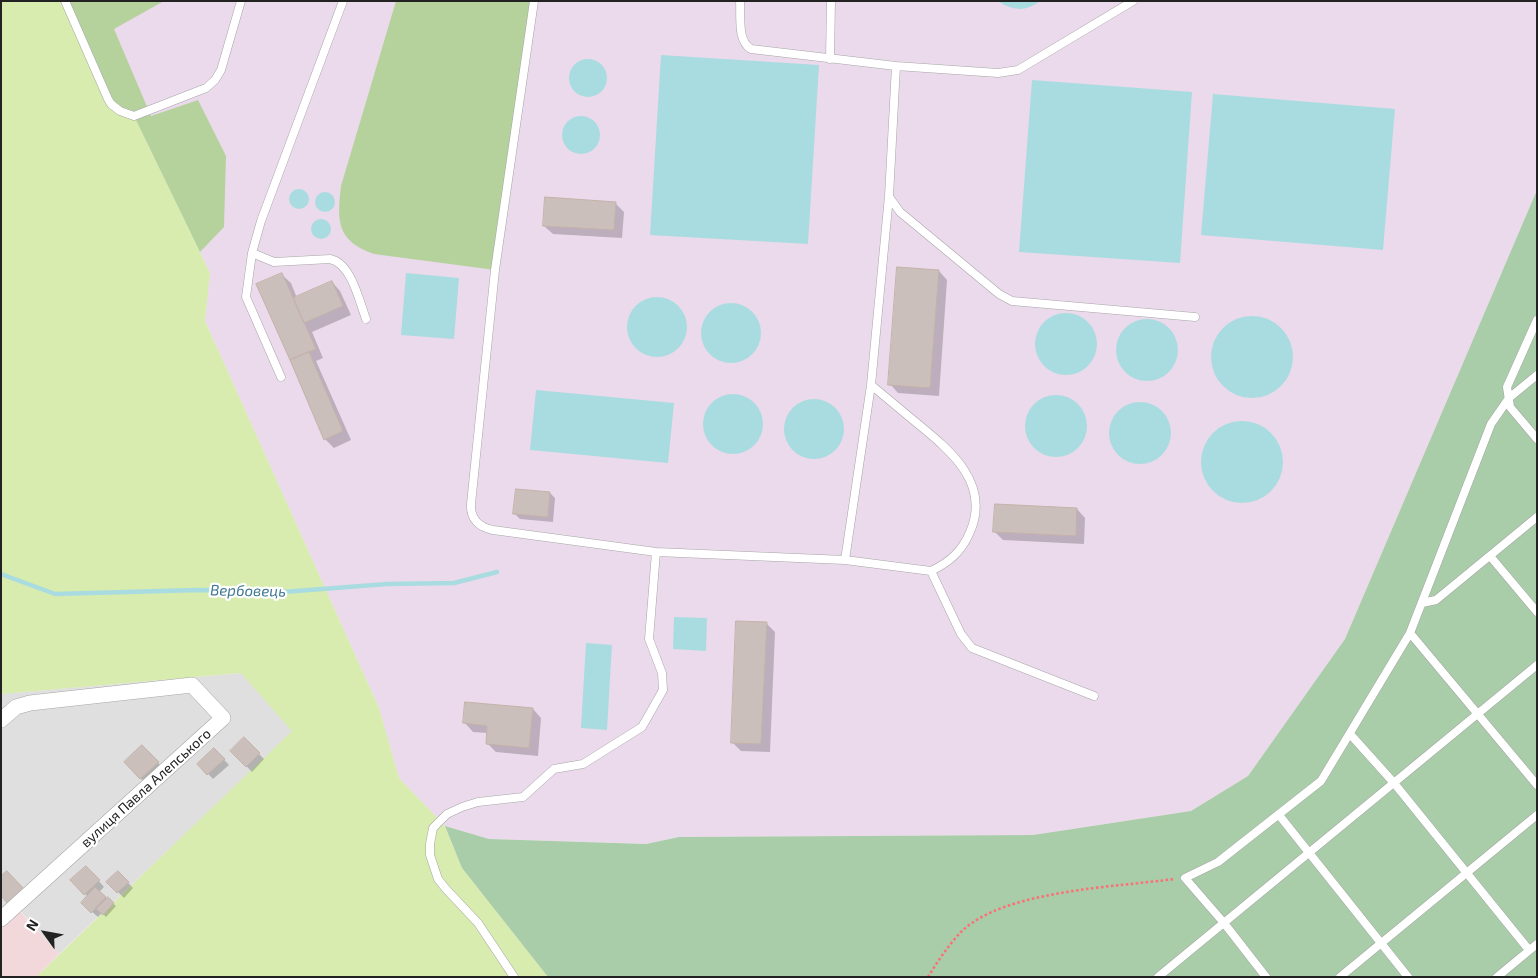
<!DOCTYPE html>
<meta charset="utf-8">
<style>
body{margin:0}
#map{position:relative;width:1538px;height:978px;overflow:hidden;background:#f2eee9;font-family:"Exo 2",sans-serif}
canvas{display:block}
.frame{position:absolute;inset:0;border:2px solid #222;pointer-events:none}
.north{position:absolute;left:20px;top:908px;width:50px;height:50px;-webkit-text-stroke:4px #fff;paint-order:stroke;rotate:302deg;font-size:14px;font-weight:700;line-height:20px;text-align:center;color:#222}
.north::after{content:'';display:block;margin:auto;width:18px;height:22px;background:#222;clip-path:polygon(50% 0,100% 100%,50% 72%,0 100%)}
</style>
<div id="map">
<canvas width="1538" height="978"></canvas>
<div class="frame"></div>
<div class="north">N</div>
</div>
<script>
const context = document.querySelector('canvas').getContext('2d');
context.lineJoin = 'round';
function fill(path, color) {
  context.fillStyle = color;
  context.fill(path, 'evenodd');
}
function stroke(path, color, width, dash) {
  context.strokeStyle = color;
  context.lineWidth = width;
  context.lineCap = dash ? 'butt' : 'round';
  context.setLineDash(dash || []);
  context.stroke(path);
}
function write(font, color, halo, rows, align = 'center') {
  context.font = font + ' "Exo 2",sans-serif';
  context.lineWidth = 4.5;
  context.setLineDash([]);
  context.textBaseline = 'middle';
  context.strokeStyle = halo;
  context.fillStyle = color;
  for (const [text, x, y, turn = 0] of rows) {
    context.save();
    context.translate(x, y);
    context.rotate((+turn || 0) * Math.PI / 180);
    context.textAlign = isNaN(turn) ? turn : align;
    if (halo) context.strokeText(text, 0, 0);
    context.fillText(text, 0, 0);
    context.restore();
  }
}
const residential = new Path2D(`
 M242 673 293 731 59 954 16 906 1 919V694Z`);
const commercial = new Path2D(`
 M15 906 59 954 36 977H1V919Z`);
const industrial = new Path2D(`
 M66 1H1537V190L1345 639 1248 776 1191 811 1033 835 679 837 646 844 489 839 445 826 399 778 379 708 205 321 210 273 134 116Z`);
const grass = new Path2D(`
 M1 1H65L134 116 210 273 205 321 379 708 399 778 445 826 462 868 548 977H36L292 731 241 673 1 694Z`);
const forest = new Path2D(`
 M66 1H164L114 29 151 116 198 100 226 156 224 227 200 252 134 116 114 108Z
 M396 1H534L495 270 374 254C336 241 337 220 341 186Z`);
const cemetery = new Path2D(`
 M1537 190V977H548L462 868 445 826 489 839 646 844 679 837 1033 835 1191 811 1248 776 1345 639Z`);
const water = new Path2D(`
 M998 1H1040C1026 12 1012 11 998 1Z
 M661 55 819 65 808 244 650 235Z
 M569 78a19 19 0 1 1 38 0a19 19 0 1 1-38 0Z
 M1032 80 1192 92 1180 263 1019 252Z
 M1213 94 1395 109 1383 250 1201 235Z
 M562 135a19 19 0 1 1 38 0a19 19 0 1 1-38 0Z
 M289 199a10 10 0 1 1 20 0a10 10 0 1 1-20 0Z
 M315 202a10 10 0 1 1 20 0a10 10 0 1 1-20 0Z
 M311 229a10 10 0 1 1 20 0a10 10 0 1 1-20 0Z
 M406 273 459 278 454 339 401 335Z
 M627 327a30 30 0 1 1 60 0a30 30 0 1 1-60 0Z
 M701 333a30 30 0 1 1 60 0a30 30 0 1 1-60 0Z
 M1035 344a31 31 0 1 1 62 0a31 31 0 1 1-62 0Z
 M1211 357a41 41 0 1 1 82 0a41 41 0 1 1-82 0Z
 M1116 350a31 31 0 1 1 62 0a31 31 0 1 1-62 0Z
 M536 390 674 403 668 463 530 450Z
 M703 424a30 30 0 1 1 60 0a30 30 0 1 1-60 0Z
 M1025 426a31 31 0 1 1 62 0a31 31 0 1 1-62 0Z
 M784 429a30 30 0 1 1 60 0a30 30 0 1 1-60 0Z
 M1109 433a31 31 0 1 1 62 0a31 31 0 1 1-62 0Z
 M1201 462a41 41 0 1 1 82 0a41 41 0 1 1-82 0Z
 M674 617 707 618 706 651 673 649Z
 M586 643 612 645 607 730 581 728Z`);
const shadow = new Path2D(`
 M615 203 624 212 622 238 553 234 544 226Z
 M939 271 947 280 939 396 898 393 890 384Z
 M282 275 291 283 297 298 332 282 340 291 351 315 312 332 323 358 316 361 351 440 334 448 325 439 258 285Z
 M550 493 555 498 553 522 520 519 515 514Z
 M1077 509 1085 518 1084 544 1003 540 994 531Z
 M766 623 775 632 770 752 741 751 732 742Z
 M533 709 541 718 538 756 496 752 487 743 488 733 473 732 465 723Z
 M244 739 264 759 252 772 232 751Z
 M142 746 163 768 146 784 126 762Z
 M214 749 229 765 213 779 199 764Z
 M118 872 133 888 124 898 108 882Z
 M92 873 104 887 99 892 116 906 106 917 102 913 98 917 82 903 88 897 72 880Z`);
const stream = new Path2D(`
 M1 574 55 594 198 590 283 592 387 584 454 583 497 572`);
const building = new Path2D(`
 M545 197 616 202 614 230 543 226Z
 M897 267 939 270 930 388 888 385Z
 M282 273 316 349 290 360 256 284Z
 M332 281 343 306 304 323 293 298Z
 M309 352 343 431 324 440 290 360Z
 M516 489 550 492 548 517 513 514Z
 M995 504 1077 508 1076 536 993 532Z
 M736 621 767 622 761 744 731 743Z
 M465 702 533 708 529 748 486 744 487 726 463 723Z
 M244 737 260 753 246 767 230 751Z
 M142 745 159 762 140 779 124 762Z
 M214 748 225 759 207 775 197 764Z
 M86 866 100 880 84 895 70 880Z
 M7 871 25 890 9 905 1 896V876Z
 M118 871 129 882 117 893 106 882Z
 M95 887 106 897 91 913 81 903Z
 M108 897 114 903 103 915 96 909Z`);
const path = new Path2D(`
 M928 977C938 961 949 944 962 931 1005 890 1117 887 1174 879`);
const lane = new Path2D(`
 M65 1 108 99 111 104 120 111 134 116 206 88 215 80 221 70 241 1
 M343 1 261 221 252 253 274 262 330 259C351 263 359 300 366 319
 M534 1 495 270 471 504C470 519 479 527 493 530L656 552 845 560 931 571 961 634 972 648 1094 696
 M740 1C741 16 737 41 751 49L896 66 889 196 871 385 845 560
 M830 59 831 1
 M896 66 998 73 1018 70 1133 1
 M890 198 900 212 999 294 1012 301 1195 317
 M252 253 246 297 281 377
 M1537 320 1507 387 1510 407 1537 439
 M871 385C887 398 902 411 918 424 951 451 991 484 970 532 962 551 950 562 931 571
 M1490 556 1537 612
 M1422 603 1436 600 1537 517
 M1410 633 1537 785
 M1350 734 1394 783 1529 950
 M1279 815 1408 977
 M514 977 478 923 446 889 438 879 430 855V844L433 828 447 814 462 807 478 802 523 797 554 769 583 764 642 727 663 690 662 673 649 639 656 552
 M1158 977 1537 665
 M1266 977 1224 923 1185 878 1218 862 1321 781 1410 633 1491 424 1509 398 1537 375
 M1340 977 1537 815
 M1497 977 1537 944`);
const street = new Path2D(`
 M1 720 16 707 30 703 192 685 223 718 1 919`);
const streetNames = [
 ["вулиця Павла Алепського",146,788,-42]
];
const waterNames = [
 ["Вербовець",248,591,1]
];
fill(residential, '#e0dfdf');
fill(commercial, '#f3d8db');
fill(industrial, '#ebdaeb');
fill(grass, '#d7ecae');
fill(forest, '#b5d29d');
fill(cemetery, '#a9cca9');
fill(water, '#a9dce0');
fill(shadow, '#0003');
stroke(stream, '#a9dce0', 4.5);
fill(building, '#cabfbb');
stroke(building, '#c5b2aa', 1);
stroke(lane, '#a6a6a6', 9);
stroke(street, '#a6a6a6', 16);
stroke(path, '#fd6e76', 2.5, [2.5, 2.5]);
stroke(lane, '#fff', 8);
stroke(street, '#fff', 15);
write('14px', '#222', '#fff', streetNames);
write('italic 15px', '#3f7794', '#fff', waterNames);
</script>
